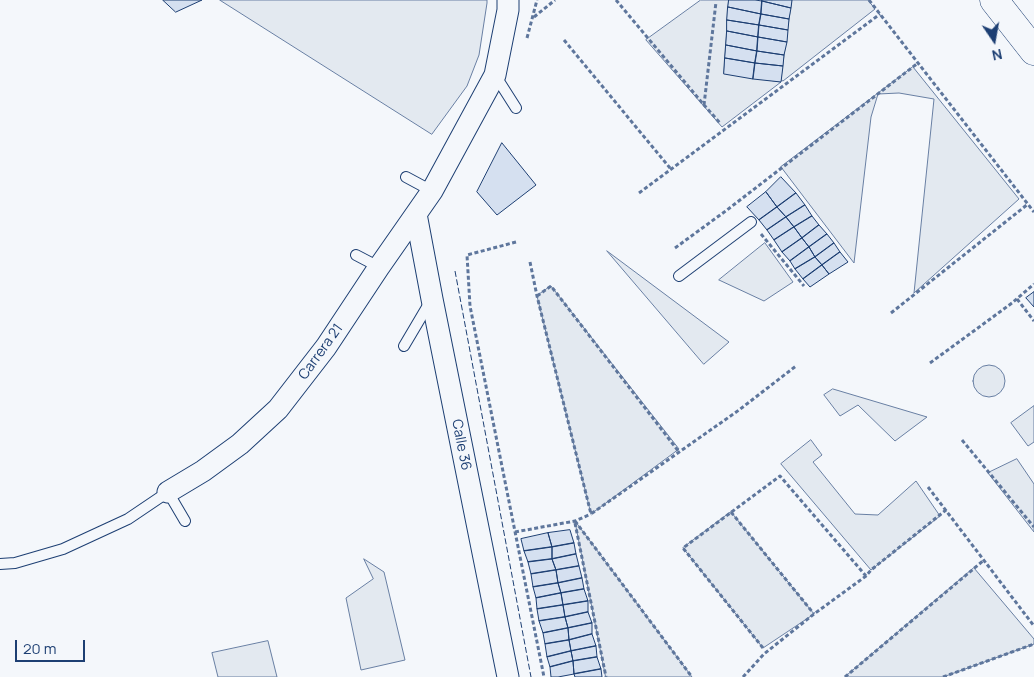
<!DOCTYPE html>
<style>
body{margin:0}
#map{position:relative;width:1034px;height:677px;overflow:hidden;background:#f4f7fb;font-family:Manrope,sans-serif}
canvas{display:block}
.north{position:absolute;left:969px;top:15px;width:50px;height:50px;-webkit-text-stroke:4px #f4f7fb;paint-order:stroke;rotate:168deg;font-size:14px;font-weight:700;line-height:20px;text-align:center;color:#1d3f73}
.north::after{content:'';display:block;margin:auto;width:18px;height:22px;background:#1d3f73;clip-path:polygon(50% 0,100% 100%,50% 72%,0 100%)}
.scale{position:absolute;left:15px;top:640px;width:70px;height:22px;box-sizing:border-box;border:2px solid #1d3f73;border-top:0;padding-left:6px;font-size:15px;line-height:18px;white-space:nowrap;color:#1d3f73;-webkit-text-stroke:4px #f4f7fb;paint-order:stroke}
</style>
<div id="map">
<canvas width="1034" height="677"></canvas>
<div class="north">N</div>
<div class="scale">20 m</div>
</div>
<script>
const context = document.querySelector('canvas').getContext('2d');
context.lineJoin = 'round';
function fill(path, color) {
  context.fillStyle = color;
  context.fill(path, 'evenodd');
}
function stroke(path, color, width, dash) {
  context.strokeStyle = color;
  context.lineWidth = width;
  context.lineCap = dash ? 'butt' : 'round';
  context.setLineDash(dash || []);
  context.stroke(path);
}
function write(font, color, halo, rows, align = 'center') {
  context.font = font + ' Manrope,sans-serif';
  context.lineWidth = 4;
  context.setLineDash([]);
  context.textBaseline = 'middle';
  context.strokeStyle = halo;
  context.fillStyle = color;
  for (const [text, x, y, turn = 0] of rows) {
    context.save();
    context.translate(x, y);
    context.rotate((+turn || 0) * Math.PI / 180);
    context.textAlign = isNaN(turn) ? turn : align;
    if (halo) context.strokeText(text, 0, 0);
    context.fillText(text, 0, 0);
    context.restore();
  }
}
const green = new Path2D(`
 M220 0H487V3L479 55 467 86 432 134Z
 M701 0H729L724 73 781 82 722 127 646 40Z
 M792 0H868L875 9 783 81 781 80Z
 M913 67 1019 199 914 293 934 99 899 93 878 94 871 117 854 263 781 167Z
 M765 243 793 282 764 301 719 280Z
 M607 251 729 342 704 364Z
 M551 286 679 449 591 514 537 296Z
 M973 381a16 16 0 1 1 32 0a16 16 0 1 1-32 0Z
 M833 389 927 417 895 441 858 405 840 416 824 395Z
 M1034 406V442L1028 446 1011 423Z
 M811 440 822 455 813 462 855 514 878 515 916 481 940 516 871 570 781 464Z
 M1017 459 1034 484V532L988 473Z
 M731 512 814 614 763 648 683 548Z
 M575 521 692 677H606Z
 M364 559 384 572 405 660 361 670 346 598 373 579Z
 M974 568 1034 639V644L943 677H845Z
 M268 641 277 677H218L212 653Z`);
const building = new Path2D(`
 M163 0H202L176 12Z
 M729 0H755L762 1 761 14 728 7Z
 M762 0H792L791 8 762 1Z
 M762 1 791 8 789 19 761 14Z
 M728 7 761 14 759 25 727 20Z
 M761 14 789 19 788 30 759 25Z
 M727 20 759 25 758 37 727 31Z
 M759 25 788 30 787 42 758 37Z
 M727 31 758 37 757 51 726 45Z
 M758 37 787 42 784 55 757 51Z
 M726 45 757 51 755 63 725 58Z
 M757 51 784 55 783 66 755 63Z
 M725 58 755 63 753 79 724 74Z
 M755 63 783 66 781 82 753 79Z
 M502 143 536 185 497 215 477 192Z
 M781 177 796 193 777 207 766 192Z
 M766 192 777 207 759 220 747 207Z
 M796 193 805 205 786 217 777 207Z
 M805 205 812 216 794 227 786 217Z
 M777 207 786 217 767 230 759 220Z
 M812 216 819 225 802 238 794 227Z
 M786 217 794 227 774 240 767 230Z
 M819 225 827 234 809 247 802 238Z
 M794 227 802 238 782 252 774 240Z
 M827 234 834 243 815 257 809 247Z
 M802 238 809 247 790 261 782 252Z
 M834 243 840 252 822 265 815 257Z
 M809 247 815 257 795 269 790 261Z
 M840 252 848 262 829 274 822 265Z
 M815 257 822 265 803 279 795 269Z
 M822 265 829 274 810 287 803 279Z
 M1034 292V307L1026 298Z
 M570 530 574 543 552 547 548 533Z
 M548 533 552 547 524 551 521 539Z
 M574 543 576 554 552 559V547Z
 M552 547V559L528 562 524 551Z
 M576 554 579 566 556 570 552 559Z
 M552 559 556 570 531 574 528 562Z
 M579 566 582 578 558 583 556 570Z
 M556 570 558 583 533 587 531 574Z
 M582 578 584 589 561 593 558 583Z
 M558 583 561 593 536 598 533 587Z
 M584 589 588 601 563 605 561 593Z
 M561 593 563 605 537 609 536 598Z
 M588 601V612L565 617 563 605Z
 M563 605 565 617 539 621 537 609Z
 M588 612 592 623 568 628 565 617Z
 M565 617 568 628 543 633 539 621Z
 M592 623V634L569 640 568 628Z
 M568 628 569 640 545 644 543 633Z
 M592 634 596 646 571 651 569 640Z
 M569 640 571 651 547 657 545 644Z
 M596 646 597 657 573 661 571 651Z
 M571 651 573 661 550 667 547 657Z
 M597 657 601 669 574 674 573 661Z
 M573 661 574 674 558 677H551L550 667Z
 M601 669 602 677H575L574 674Z`);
const path = new Path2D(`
 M616 0 704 105 720 123
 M869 0 1034 212
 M534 17 555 0
 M527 38 537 0
 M564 40 670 168
 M704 105 716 2
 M639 193 880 14
 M761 234 804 286
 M516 242 467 255 470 306 544 677
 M675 248 727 210 918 63
 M530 262 537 296 591 514 739 410 796 366
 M537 296 551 286 679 452
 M1017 299 1034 321
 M891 313 1028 204
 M930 363 1012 303 1034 284
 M962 440 1034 527
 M928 487 1034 626
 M731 512 814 614
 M575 521 692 677
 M575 523 606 677
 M515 532 575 521 591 514
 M763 648 683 548 780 476 866 576
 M743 677 764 654 814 614 866 576 871 570 946 510
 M845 677 984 560
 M943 677 1034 644`);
const lane = new Path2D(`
 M495 75 516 108
 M406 177 432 191
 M356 255 379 267
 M679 276 751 222
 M404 346 430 302
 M0 564 15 563 63 549 128 519 168 492 185 521`);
const street = new Path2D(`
 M416 214 432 299 508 677
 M168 492 203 471 240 444 278 409 326 347 379 267 432 191 495 75 508 10V0`);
const secondary = new Path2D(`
 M994 0 1034 51`);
const fence = new Path2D(`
 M455 271 531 677`);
const streetNames = [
 ["Carrera 21",321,352,-54],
 ["Calle 36",461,445,79]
];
fill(green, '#e3e9f0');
stroke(green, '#687fa3', 1);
fill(building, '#d5e0f0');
stroke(building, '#1d3f73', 1);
stroke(lane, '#1d3f73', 12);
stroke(street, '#1d3f73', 23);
stroke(secondary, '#1d3f73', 29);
stroke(path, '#5e769c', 3, [4, 2.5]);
stroke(lane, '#f4f7fb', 10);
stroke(street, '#f4f7fb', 21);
stroke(secondary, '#f4f7fb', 28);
stroke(fence, '#1d3f73', 1, [6, 2.5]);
write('14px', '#1d3f73', '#f4f7fb', streetNames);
</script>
